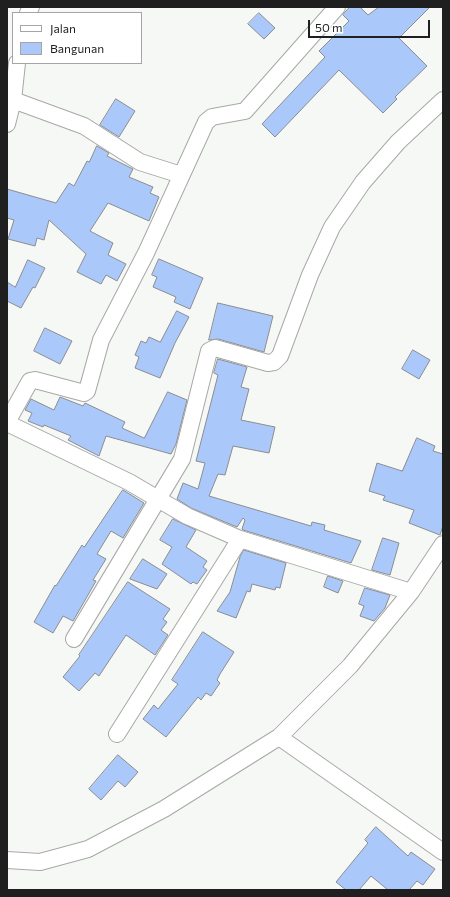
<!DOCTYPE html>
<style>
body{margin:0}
#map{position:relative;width:450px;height:897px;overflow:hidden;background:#f6f8f5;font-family:Commissioner,sans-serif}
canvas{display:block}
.frame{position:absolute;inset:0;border:8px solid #1e1f1e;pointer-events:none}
.legend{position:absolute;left:12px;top:12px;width:130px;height:52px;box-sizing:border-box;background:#fff;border:1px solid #a5a5a5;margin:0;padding:5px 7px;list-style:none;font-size:12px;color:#1e1f1e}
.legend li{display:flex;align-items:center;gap:8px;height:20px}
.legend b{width:20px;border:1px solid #a5a5a5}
.scale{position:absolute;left:308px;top:20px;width:122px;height:18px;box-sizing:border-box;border:2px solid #1e1f1e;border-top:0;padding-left:5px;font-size:12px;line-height:14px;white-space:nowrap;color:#1e1f1e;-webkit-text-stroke:3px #fff;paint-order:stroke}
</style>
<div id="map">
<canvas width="450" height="897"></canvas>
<div class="frame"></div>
<ul class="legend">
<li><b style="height:5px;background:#fff"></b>Jalan</li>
<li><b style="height:11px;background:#aac9fa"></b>Bangunan</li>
</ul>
<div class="scale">50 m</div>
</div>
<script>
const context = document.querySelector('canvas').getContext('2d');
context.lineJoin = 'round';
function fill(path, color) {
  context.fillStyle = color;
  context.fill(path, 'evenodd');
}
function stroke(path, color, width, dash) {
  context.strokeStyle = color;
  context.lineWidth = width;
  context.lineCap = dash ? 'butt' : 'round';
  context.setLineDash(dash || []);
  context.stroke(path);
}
const building = new Path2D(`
 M350 7H360L368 15 379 7H430L399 38 427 66 395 97 397 99 383 113 339 70 275 137 262 124 325 57 319 51 349 21 343 15Z
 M259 13 275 28 264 39 248 24Z
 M116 99 135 111 119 137 100 125Z
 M97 146 109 153 107 156 133 169 129 177 153 187 150 193 159 197 149 221 108 203 90 231 113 243 108 255 126 264 117 281 106 275 101 284 77 272 86 254 49 220 44 240 37 238 35 246 8 239 14 220 7 218V189L56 203 69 183 74 186 87 161 89 162Z
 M159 259 203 278 190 309 174 302 176 297 153 287 157 277 152 275Z
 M28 260 45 268 35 288 33 287 21 308 7 301V282L15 287Z
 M218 303 273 316 264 352 218 339 209 340Z
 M177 311 189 317 175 343 160 378 135 368 139 357 135 355 141 341 146 343 149 337 160 342Z
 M45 328 72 341 60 364 34 351Z
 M413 350 430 360 419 379 402 369Z
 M218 359 247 367 241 387 249 389 241 420 275 427 269 453 233 446 225 475 218 474 209 496 311 526 312 522 325 525 324 530 361 541 351 563 243 530 242 529 245 520 243 518 237 527 191 508 177 499 183 483 198 489 205 463 196 461 218 375 214 373Z
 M168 392 187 400 176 444 171 454 106 436 99 456 68 440 71 436 44 425 43 427 28 421 32 413 25 410 31 399 54 410 60 397 83 406 85 403 125 422 122 428 144 438Z
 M417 438 435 446 433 451 443 454V526L440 535 409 523 414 510 383 500 385 496 369 491 377 463 402 471Z
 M123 490 144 503 123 538 111 531 97 554 106 559 93 580 96 581 84 602 73 621 63 616 53 633 34 622 55 585 56 586 82 545 84 547Z
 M173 519 196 530 186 547 207 561 203 567 207 570 197 584 193 582 191 584 162 564 172 547 160 540Z
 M383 538 399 543 390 575 372 570Z
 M244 550 286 563 280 588 276 587 275 590 252 584 250 592 247 591 236 618 217 611 230 592 240 557Z
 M143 559 167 574 157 589 130 579Z
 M328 576 343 581 338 593 324 587Z
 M128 582 170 609 163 619 167 622 161 630 168 635 155 655 126 635 99 676 95 673 79 691 63 677 80 656 79 655Z
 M365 588 390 595 385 608 374 621 360 616 364 606 359 604Z
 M203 632 234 652 220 674 217 680 220 683 211 696 206 693 201 700 198 697 166 737 143 719 154 705 158 709 178 684 172 680Z
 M118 755 138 772 125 787 118 781 101 800 89 789Z
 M376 827 408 856 411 852 435 869 423 885 417 881 409 890H388L371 876 359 890H346L336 882 368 843 365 840Z`);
const minor = new Path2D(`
 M28 13 31 7
 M13 100 84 126 140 162 181 175
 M7 124 13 100 17 63
 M7 422 30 381 35 380 84 393 87 391 101 340 146 253 206 122 212 117 245 111 337 7
 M7 423 129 482 187 516 240 539 411 592
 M74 639 182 459 209 351 215 348 268 363 274 362 280 356 310 275 332 227 363 182 398 142 443 100
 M117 734 240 539
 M279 737 443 852
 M7 860 40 862 88 849 164 809 279 737 350 666 411 592 443 544`);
fill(building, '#aac9fa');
stroke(building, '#8b8c8f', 1);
stroke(minor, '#a7a9a6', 18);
stroke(minor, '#fff', 16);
</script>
